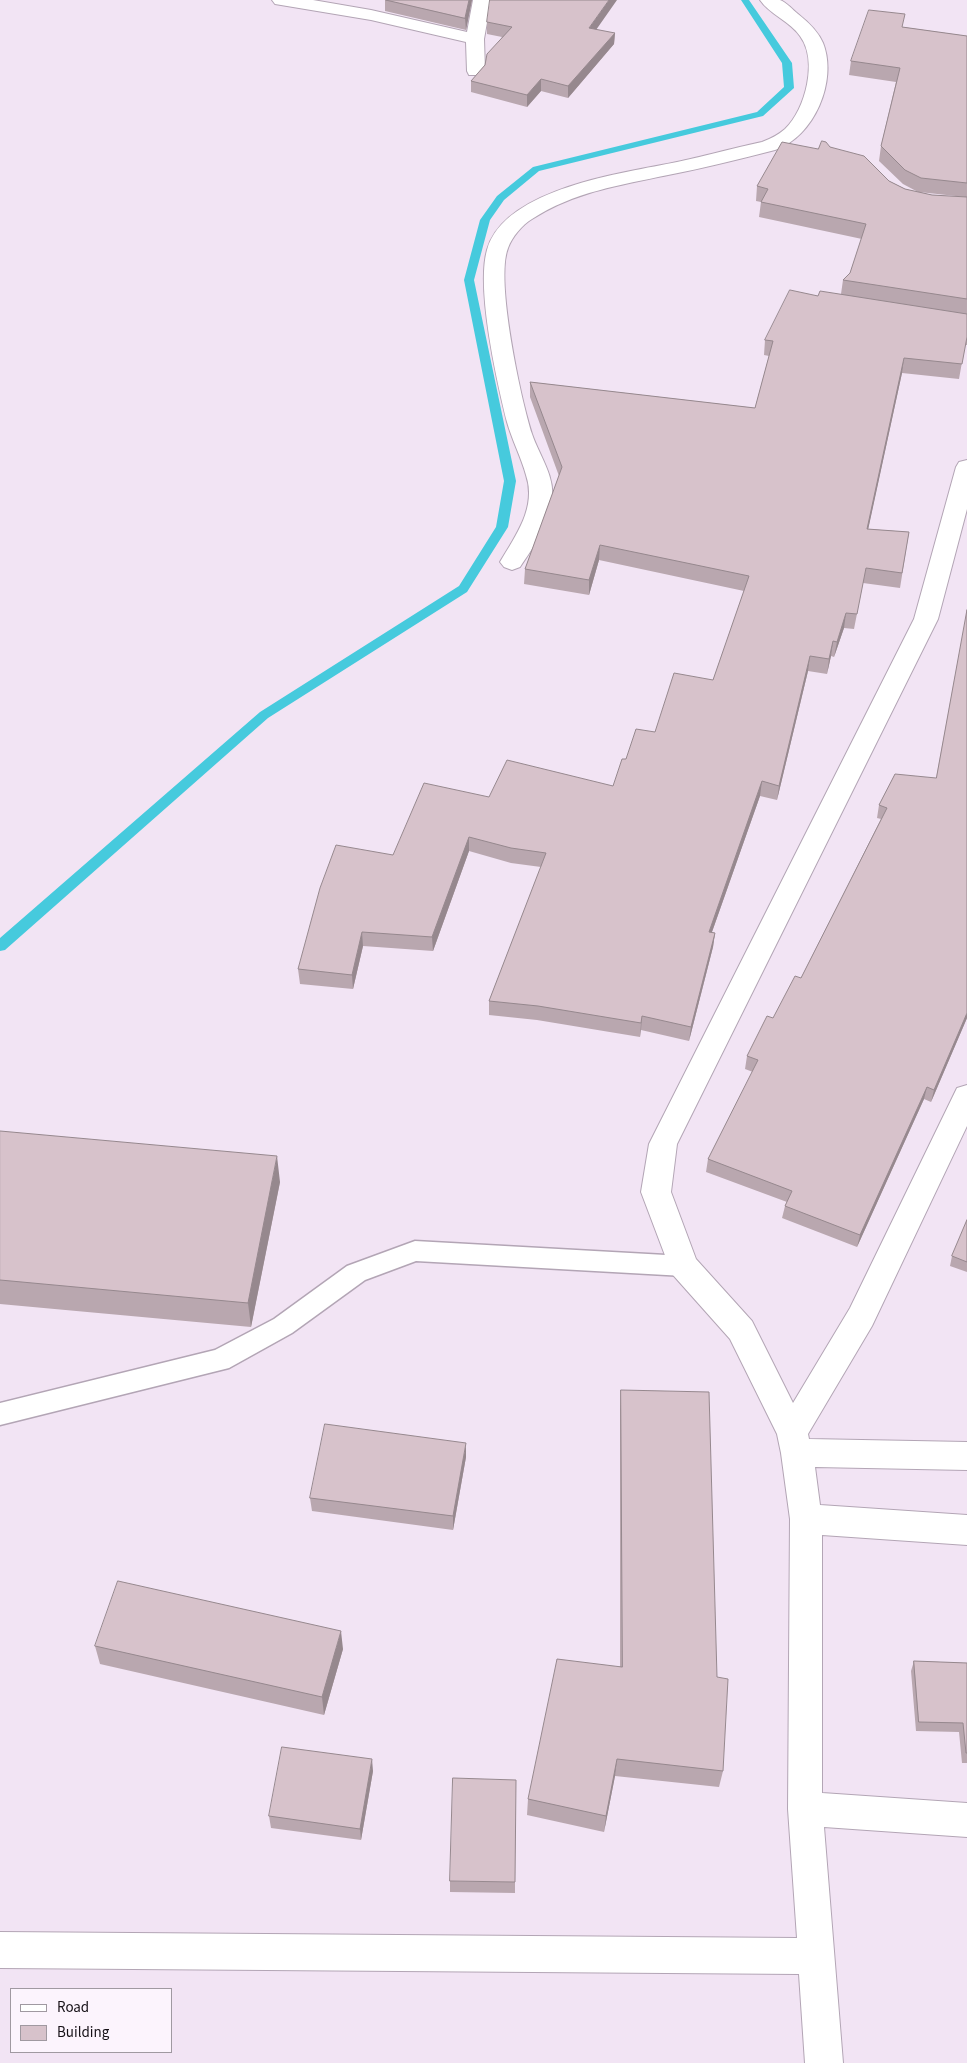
<!DOCTYPE html>
<style>
body{margin:0}
#map{position:relative;width:967px;height:2063px;overflow:hidden;background:#f2e4f4;font-family:"Source Sans 3",sans-serif}
canvas{display:block}
.legend{position:absolute;left:10px;top:1988px;width:162px;height:65px;box-sizing:border-box;background:#fcf4fd;border:1px solid #a099a1;margin:0;padding:6px 9px;list-style:none;font-size:15px;color:#161117}
.legend li{display:flex;align-items:center;gap:10px;height:25px}
.legend b{width:25px;border:1px solid #a099a1}
</style>
<div id="map">
<canvas width="967" height="2063"></canvas>
<ul class="legend">
<li><b style="height:6px;background:#fff"></b>Road</li>
<li><b style="height:14px;background:#d7c2cb"></b>Building</li>
</ul>
</div>
<script>
const context = document.querySelector('canvas').getContext('2d');
context.lineJoin = 'round';
function fill(path, color) {
  context.fillStyle = color;
  context.fill(path, 'evenodd');
}
function stroke(path, color, width, dash) {
  context.strokeStyle = color;
  context.lineWidth = width;
  context.lineCap = dash ? 'butt' : 'round';
  context.setLineDash(dash || []);
  context.stroke(path);
}
const stream = new Path2D(`
 M741 0H749L792 63 794 88 763 116 539 171 504 200 490 220 474 280 516 481 508 527 467 592 268 718 5 950 0 951V938L260 712 459 586 496 527 504 481 464 280 480 220 497 196 533 167 757 112 784 87 782 63Z`);
const service = new Path2D(`
 M415 1241 684 1256 693 1259 696 1266 693 1273 684 1276 416 1261 365 1280 292 1333 229 1368 0 1425V1403L215 1350 274 1319 347 1266Z`);
const minor = new Path2D(`
 M272 0H313L371 10 467 32 473 0H491L484 39 485 71 483 75H469L467 71 466 42 371 20 275 4Z
 M760 0C766 0 774 0 780 0 786 2 793 10 798 14 808 22 818 31 823 43 838 81 814 137 775 150 740 159 704 168 668 175 621 185 573 192 532 219 522 225 512 237 508 248 495 280 521 399 532 434 539 455 555 476 552 499 550 523 533 548 520 567L512 570 504 567 500 562C516 535 537 507 526 475 521 457 512 440 507 422 497 382 476 289 487 250 504 188 624 173 677 162 705 156 734 148 762 142 770 139 778 135 785 129 806 109 818 60 800 36 790 21 770 15 760 0Z
 M967 460V509L938 619 677 1144 671 1192 696 1259 752 1321 793 1403 850 1308 957 1088 967 1085V1126L872 1326 808 1434 809 1439 967 1442V1470L815 1467 820 1505 967 1515V1545L822 1535V1793L967 1803V1837L824 1827 843 2063H805L799 1974 0 1968V1932L797 1938 788 1809 790 1519 781 1453 777 1434 730 1339 673 1275 669 1266 641 1192 649 1144 914 619 956 467 959 462Z`);
const wall = new Path2D(`
 M385 0H472L466 30 385 11Z
 M487 22 596 30 615 33 614 44 568 98 541 91 527 107 471 92V81L485 65 502 37 487 34Z
 M903 27 967 36V345H965L959 379 902 373 868 529 909 532 900 588 863 583 854 629 844 628 834 657 831 656 827 674 808 671 777 800 760 796 712 932 715 933 713 947 689 1041 641 1030 640 1037 537 1020 489 1015V1001L541 867 511 863 469 851 433 951 363 946 353 989 300 984 298 969 393 855 489 797 613 786 626 759 655 732 713 680 744 591 599 560 589 595 524 584 525 569 559 476 530 397V382L755 408 769 356 764 355 765 340 818 296 841 294 843 280 850 273 862 239 759 217 761 202 756 201 757 186 818 149 830 147 889 181 905 189 918 192 903 184 879 161 881 146 896 82 849 75 851 61ZM919 192 965 197 932 195Z
 M895 774 967 1018 931 1102 924 1099 857 1247 782 1218 785 1206 787 1202 706 1172 708 1159 753 1072 745 1069 747 1056 801 978 881 819 877 818 879 805Z
 M0 1131 280 1182 251 1327 0 1304Z
 M967 1220V1272L950 1266 952 1256Z
 M621 1390 717 1677 723 1771 719 1787 615 1776 604 1832 527 1815 528 1799 620 1666V1409Z
 M466 1457 453 1530 312 1511 310 1498Z
 M95 1646 343 1649 324 1715 100 1664Z
 M914 1661 967 1663V1763H962L959 1732 916 1731 911 1671Z
 M373 1771 361 1840 271 1828 269 1816Z
 M450 1881 515 1882V1893L450 1892Z`);
const shadedWall = new Path2D(`
 M469 0H472L466 30 465 18Z
 M609 0H617L589 40V28Z
 M615 33 614 44 568 98V86Z
 M541 79V91L527 107V95Z
 M904 358 902 373 865 544 867 529Z
 M600 545 599 560 589 595V580Z
 M846 613 844 628 834 657 837 642Z
 M833 641 831 656 827 674 829 659Z
 M810 656 808 671 777 800 779 786Z
 M762 781 760 796 707 946 709 932Z
 M469 837V851L433 951 432 937Z
 M362 932 363 946 353 989 352 975Z
 M715 933 713 947 689 1041 691 1027Z
 M967 1013V1018L931 1102 934 1090Z
 M642 1016 641 1030 640 1037 641 1023Z
 M927 1087 924 1099 857 1247 860 1235Z
 M277 1156 280 1182 251 1327 248 1303Z
 M466 1443V1457L453 1530V1516Z
 M341 1631 343 1649 324 1715 322 1697Z
 M372 1759 373 1771 361 1840 360 1829Z
 M617 1759 615 1776 604 1832 606 1816Z`);
const building = new Path2D(`
 M386 0H469L465 18Z
 M490 0H609L589 28 615 33 568 86 541 79 527 95 471 81 485 65 487 54 512 27 487 22Z
 M869 10 905 14 902 27 967 36V183L921 178 905 170 881 146 900 68 851 61Z
 M822 141 826 142 830 147 864 156 889 181 905 189 932 195 967 197V299L843 280 850 273 866 224 761 202 768 189 757 186 782 142 818 149Z
 M790 290 818 296 820 291 967 314V337L962 364 904 358 867 529 909 532 902 573 866 568 857 614 846 613 837 642 833 641 829 659 810 656 779 786 762 781 709 932 715 933 691 1027 642 1016 641 1023 538 1006 489 1001 546 853 511 848 469 837 432 937 362 932 352 975 298 969 320 888 336 845 393 855 424 783 489 797 507 760 613 786 622 759H626L636 729 655 732 674 673 713 680 749 576 600 545 589 580 525 569 562 467 530 382 755 408 773 341 765 340Z
 M967 610V1013L934 1090 927 1087 860 1235 785 1206 792 1191 708 1159 758 1060 747 1056 767 1016 773 1018 795 976 801 978 887 808 879 805 895 774 936 778Z
 M0 1131 277 1156 248 1303 0 1280Z
 M967 1220V1262L952 1256Z
 M621 1390 709 1392 717 1677 728 1679 723 1771 617 1759 606 1816 528 1799 557 1659 622 1667Z
 M325 1424 466 1443 453 1516 310 1498Z
 M118 1581 341 1631 322 1697 95 1646Z
 M914 1661 967 1663V1753H966L963 1723 919 1722Z
 M282 1747 372 1759 360 1829 269 1816Z
 M453 1778 516 1780 515 1882 450 1881Z`);
fill(stream, '#46cadd');
stroke(service, '#b3a5b5', 3);
stroke(minor, '#b3a5b5', 2);
fill(service, '#fff');
fill(minor, '#fff');
fill(wall, '#b9a7af');
fill(shadedWall, '#96888e');
fill(building, '#d7c2cb');
stroke(building, '#96888e', 1);
</script>
